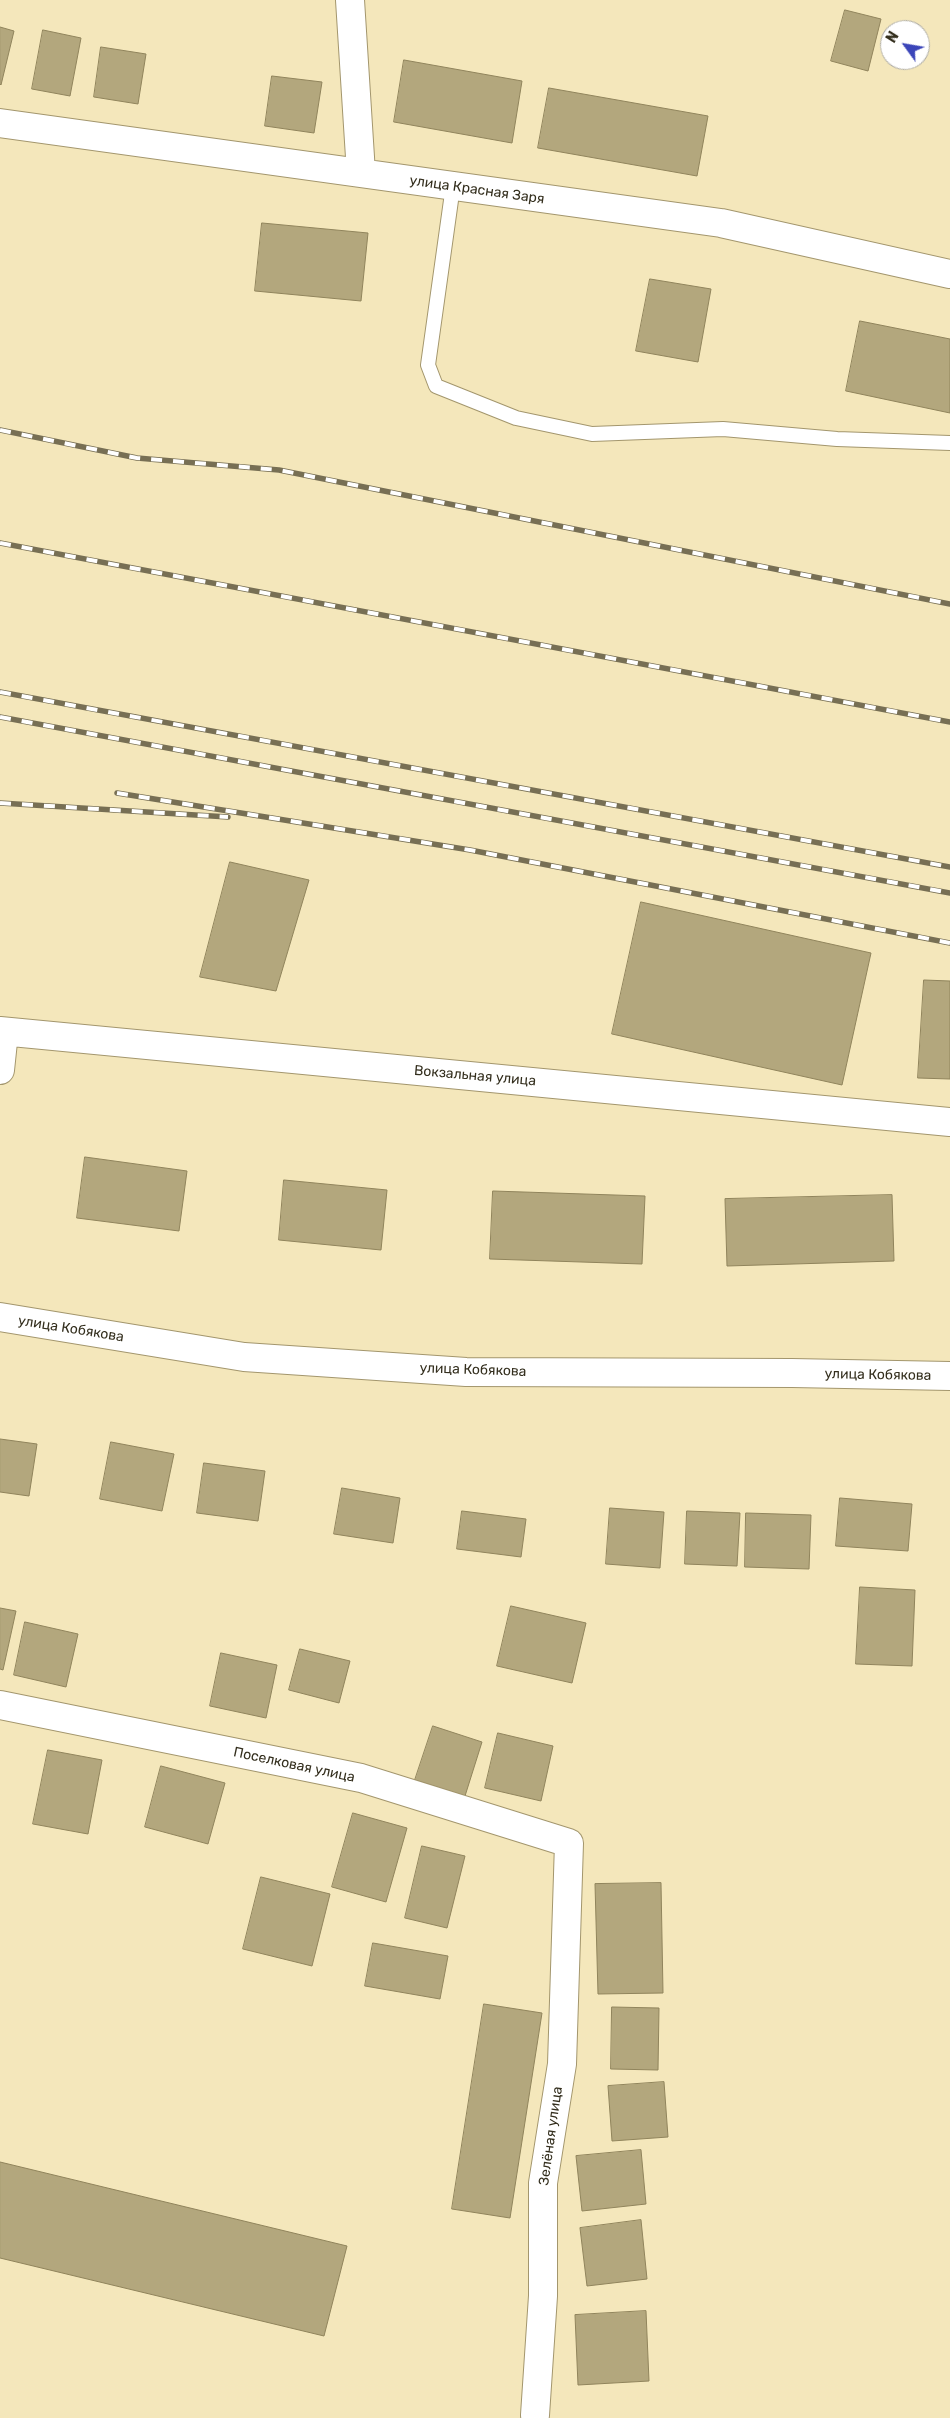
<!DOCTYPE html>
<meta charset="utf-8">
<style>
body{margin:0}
#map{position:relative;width:950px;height:2418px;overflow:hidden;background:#f4e7bb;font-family:Rubik,sans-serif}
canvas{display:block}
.north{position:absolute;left:880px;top:20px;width:50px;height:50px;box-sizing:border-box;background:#fff;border:1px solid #aeaca5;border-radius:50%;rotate:302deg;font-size:14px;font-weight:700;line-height:20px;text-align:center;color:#342f1e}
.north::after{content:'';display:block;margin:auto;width:18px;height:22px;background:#3b45b9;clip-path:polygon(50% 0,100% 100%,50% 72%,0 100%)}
</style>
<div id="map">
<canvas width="950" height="2418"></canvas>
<div class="north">N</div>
</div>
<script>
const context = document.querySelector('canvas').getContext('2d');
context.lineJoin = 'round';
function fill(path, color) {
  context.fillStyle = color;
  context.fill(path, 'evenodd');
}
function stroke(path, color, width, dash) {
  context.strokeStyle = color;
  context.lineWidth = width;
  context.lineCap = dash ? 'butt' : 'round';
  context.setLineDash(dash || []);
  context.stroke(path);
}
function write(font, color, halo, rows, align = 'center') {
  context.font = font + ' Rubik,sans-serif';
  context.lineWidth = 5;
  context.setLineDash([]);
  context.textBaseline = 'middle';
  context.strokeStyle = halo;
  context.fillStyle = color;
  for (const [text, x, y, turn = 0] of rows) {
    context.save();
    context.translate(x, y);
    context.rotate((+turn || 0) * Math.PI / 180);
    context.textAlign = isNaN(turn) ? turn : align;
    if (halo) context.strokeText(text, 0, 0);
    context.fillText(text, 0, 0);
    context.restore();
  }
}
const building = new Path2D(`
 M845 10 881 19 868 71 831 61Z
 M0 27 14 31 1 85 0 84Z
 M43 30 81 38 70 96 32 89Z
 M101 47 146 54 138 104 94 97Z
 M404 60 522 81 512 143 394 122Z
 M272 76 322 82 314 133 265 126Z
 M549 88 708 116 697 176 538 148Z
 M262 223 368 233 361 301 255 291Z
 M650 279 711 289 698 362 636 351Z
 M860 321 950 339V413L846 391Z
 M230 862 309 880 276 991 200 977Z
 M641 902 871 953 842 1085 612 1034Z
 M924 980 950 981V1079L918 1078Z
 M85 1157 187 1171 179 1231 77 1218Z
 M284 1180 387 1190 381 1250 279 1240Z
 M493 1191 645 1196 642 1264 490 1259Z
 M892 1195 894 1261 727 1266 725 1199Z
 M0 1439 37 1444 29 1496 0 1492Z
 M111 1442 174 1454 162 1511 100 1499Z
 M204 1463 265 1471 258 1521 197 1513Z
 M342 1488 400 1498 393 1543 334 1534Z
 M840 1498 912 1504 908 1551 836 1546Z
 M610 1508 664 1512 660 1568 606 1564Z
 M462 1511 526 1519 521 1557 457 1549Z
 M687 1511 740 1513 737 1566 685 1564Z
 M746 1513 811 1515 809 1569 745 1567Z
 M860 1587 915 1590 912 1666 856 1664Z
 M511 1606 586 1623 572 1683 497 1666Z
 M0 1608 16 1611 3 1670 0 1669Z
 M25 1622 78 1634 66 1687 14 1675Z
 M300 1649 350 1661 339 1703 289 1690Z
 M221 1653 277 1665 266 1718 210 1706Z
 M433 1726 482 1742 465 1796 415 1780Z
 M498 1733 553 1746 541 1801 485 1788Z
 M48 1750 102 1760 88 1834 33 1824Z
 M161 1766 225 1783 208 1844 145 1827Z
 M353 1813 407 1828 386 1902 332 1887Z
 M422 1846 465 1856 447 1928 405 1918Z
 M261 1877 330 1894 312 1966 243 1949Z
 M661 1883 663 1993 598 1994 595 1884Z
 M373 1943 448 1956 440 1999 365 1986Z
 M484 2004 542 2013 510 2218 452 2209Z
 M612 2007 659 2008 658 2070 611 2069Z
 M664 2082 668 2137 612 2141 608 2086Z
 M641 2150 646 2204 582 2211 576 2156Z
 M0 2162 347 2246 324 2336 0 2258Z
 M641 2220 647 2279 587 2286 580 2228Z
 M646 2311 649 2381 578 2385 575 2315Z`);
const lane = new Path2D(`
 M453 186 428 365 436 386 516 418 592 434 723 429 837 439 950 443`);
const street = new Path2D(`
 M350 0 361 173
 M0 123 721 223 950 274
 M0 1031 950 1122
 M0 1070 4 1032
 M0 1705 361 1778 569 1843 562 2064 543 2183V2296L535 2415`);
const secondary = new Path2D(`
 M0 1317 244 1357 466 1372 792 1373 950 1376`);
const rail = new Path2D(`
 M0 430 137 458 279 470 950 604
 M0 543 950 722
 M0 692 950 867
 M0 717 950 893
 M117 793 470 850 950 943
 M0 803 228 817`);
const streetNames = [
 ["улица Красная Заря",477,190,8],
 ["Вокзальная улица",475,1076,5],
 ["улица Кобякова",71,1329,9],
 ["улица Кобякова",473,1370,2],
 ["улица Кобякова",878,1375,1],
 ["Поселковая улица",294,1765,12],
 ["Зелёная улица",551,2136,-82]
];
fill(building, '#b3a77d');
stroke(building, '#90845c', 1);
stroke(lane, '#a3966d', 16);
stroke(street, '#a3966d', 30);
stroke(secondary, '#a3966d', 30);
stroke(lane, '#fff', 14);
stroke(street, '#fff', 28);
stroke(secondary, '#fff', 28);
stroke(rail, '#776f54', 5.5);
stroke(rail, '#fff', 4, [11]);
write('14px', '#342f1e', '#fff', streetNames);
</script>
